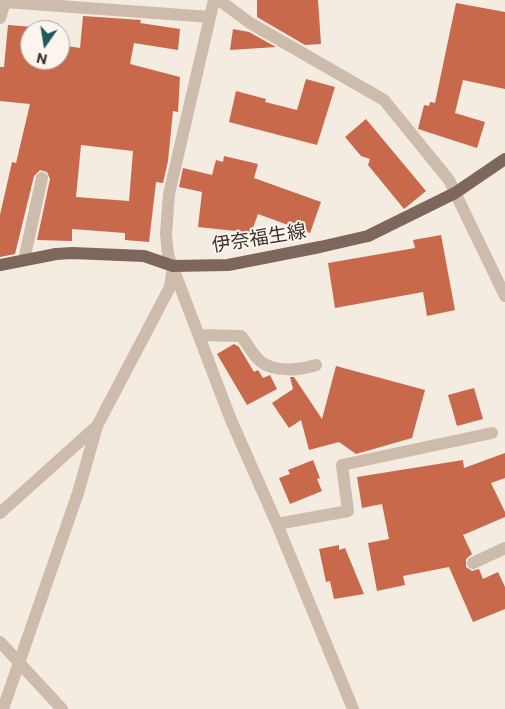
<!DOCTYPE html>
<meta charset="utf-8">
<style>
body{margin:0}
#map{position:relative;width:505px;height:709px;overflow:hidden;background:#f4ebe1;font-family:Commissioner,sans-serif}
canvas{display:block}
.north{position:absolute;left:20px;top:20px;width:50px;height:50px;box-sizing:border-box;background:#fbf5ee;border:1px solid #aea6a0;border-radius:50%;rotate:193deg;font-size:14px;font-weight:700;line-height:20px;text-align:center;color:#3b302b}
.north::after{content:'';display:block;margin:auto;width:18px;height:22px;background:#1f5a5e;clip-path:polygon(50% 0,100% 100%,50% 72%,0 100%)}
</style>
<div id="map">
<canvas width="505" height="709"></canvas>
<div class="north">N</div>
</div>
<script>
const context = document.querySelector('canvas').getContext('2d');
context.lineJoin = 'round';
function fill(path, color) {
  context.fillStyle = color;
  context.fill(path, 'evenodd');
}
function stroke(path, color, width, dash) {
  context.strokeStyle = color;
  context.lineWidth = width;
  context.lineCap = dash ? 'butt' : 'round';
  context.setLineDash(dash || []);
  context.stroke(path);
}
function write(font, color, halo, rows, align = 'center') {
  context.font = font + ' Commissioner,"Noto Sans JP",sans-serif';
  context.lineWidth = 4;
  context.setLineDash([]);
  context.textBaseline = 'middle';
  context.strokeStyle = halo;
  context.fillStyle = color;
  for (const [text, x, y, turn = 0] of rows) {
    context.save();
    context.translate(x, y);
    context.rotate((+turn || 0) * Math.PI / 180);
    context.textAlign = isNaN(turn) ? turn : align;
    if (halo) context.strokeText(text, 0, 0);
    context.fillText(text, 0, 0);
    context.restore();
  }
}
const building = new Path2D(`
 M257 0H318L321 44 305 45 257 17Z
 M456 3 505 12V89L463 80 455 113 485 122 477 148 418 129 424 105 429 106 430 102 435 103Z
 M83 16 141 20 140 23 180 29 178 50 134 43 130 64 180 77 178 112 173 111 168 161 163 183 156 182 149 242 125 240V233L72 229V241L37 240 50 179 47 172 40 170 34 176 15 254 0 257V215L12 162 16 163 30 104 0 101V67H4L8 25 35 27 34 30H30V60H60V45L80 48ZM81 145 133 151 129 201 76 197Z
 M233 29 249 32 276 47 230 50Z
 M306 79 335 87 317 145 229 122 236 91 266 99 265 102 297 110Z
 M366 119 426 191 404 209 368 165 370 159 361 156 345 137Z
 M224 156 258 164 254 178 321 202 310 233 258 214 250 236 236 231 198 227 202 192 179 187 183 168 212 175 216 160 223 162Z
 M441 235 455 310 427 316 423 292 335 308 328 263 415 248 413 240Z
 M234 344 239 347 254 372 258 370 263 378 270 375 277 389 247 405 217 354Z
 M336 366 425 390 412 438 356 454 339 442 309 450 301 420 289 428 272 403 293 389 290 377H294L322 419Z
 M474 388 483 419 457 426 448 395Z
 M505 453V478L491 483 505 512V517L463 535 472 554 466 559V567L472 571 479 569 483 579 498 572 505 587V609L473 622 449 567 403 576 405 585 377 591 368 543 389 539 382 504 362 508 357 477 463 460 464 468Z
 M313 460 320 478 317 479 322 491 290 504 279 478 290 474 288 470Z
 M339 545V550L345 548 364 594 334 599 330 581 326 582 319 549Z`);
const minor = new Path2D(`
 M214 0 169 194 166 234 168 255 231 420 277 524 353 709
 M219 0 250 23 384 100 449 180 505 296
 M0 18 5 2 210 17
 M24 260 42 178
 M199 335 241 336C247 343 253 355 260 361 274 373 301 370 316 365
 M0 513 97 426
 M277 524 348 511 342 465 492 433
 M473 563 505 548
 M0 642 62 709
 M3 709 78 493 97 426 170 287 173 267`);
const major = new Path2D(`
 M0 265 56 254 72 253 144 256 173 266 228 265 320 247 368 236 455 193 505 159`);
const streetNames = [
 ["伊奈福生線",259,238,-9]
];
fill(building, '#c8694b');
stroke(minor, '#cdbbac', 12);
stroke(major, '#7d675c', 12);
write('19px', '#3b302b', '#fbf5ee', streetNames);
</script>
